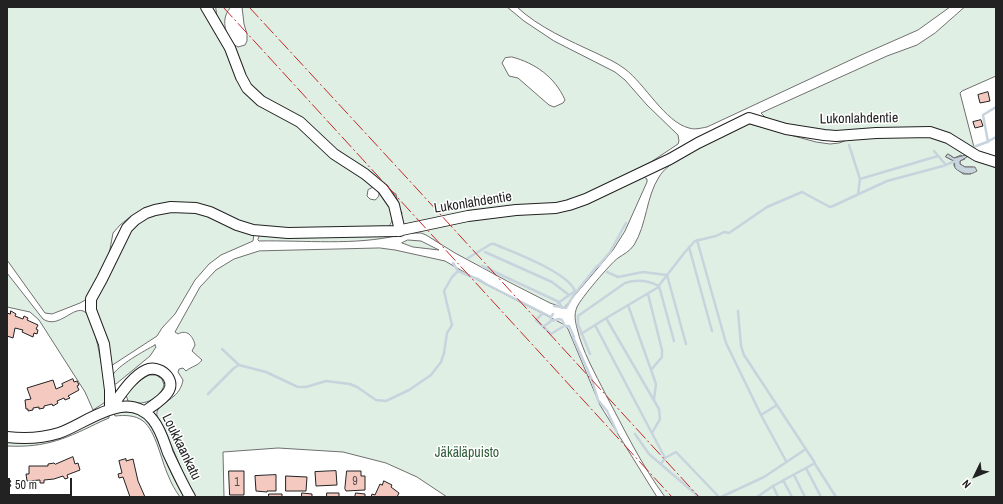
<!DOCTYPE html>
<meta charset="utf-8">
<style>
body{margin:0}
#map{position:relative;width:1003px;height:504px;overflow:hidden;background:#fff;font-family:"Archivo Narrow",sans-serif}
canvas{display:block}
.frame{position:absolute;inset:0;border:8px solid #222;pointer-events:none}
.north{position:absolute;left:955px;top:456px;width:40px;height:40px;-webkit-text-stroke:3px #fff;paint-order:stroke;rotate:227deg;font-size:11px;font-weight:700;line-height:16px;text-align:center;color:#222}
.north::after{content:'';display:block;margin:auto;width:14px;height:18px;background:#222;clip-path:polygon(50% 0,100% 100%,50% 72%,0 100%)}
.scale{position:absolute;left:8px;top:478px;width:64px;height:18px;box-sizing:border-box;border:2px solid #222;border-top:0;padding-left:5px;font-size:12px;line-height:14px;white-space:nowrap;color:#222;-webkit-text-stroke:3px #fff;paint-order:stroke}
</style>
<div id="map">
<canvas width="1003" height="504"></canvas>
<div class="frame"></div>
<div class="north">N</div>
<div class="scale">50 m</div>
</div>
<script>
const context = document.querySelector('canvas').getContext('2d');
context.lineJoin = 'round';
function fill(path, color) {
  context.fillStyle = color;
  context.fill(path, 'evenodd');
}
function stroke(path, color, width, dash) {
  context.strokeStyle = color;
  context.lineWidth = width;
  context.lineCap = dash ? 'butt' : 'round';
  context.setLineDash(dash || []);
  context.stroke(path);
}
function write(font, color, halo, rows, align = 'center') {
  context.font = font + ' "Archivo Narrow",sans-serif';
  context.lineWidth = 3;
  context.setLineDash([]);
  context.textBaseline = 'middle';
  context.strokeStyle = halo;
  context.fillStyle = color;
  for (const [text, x, y, turn = 0] of rows) {
    context.save();
    context.translate(x, y);
    context.rotate((+turn || 0) * Math.PI / 180);
    context.textAlign = isNaN(turn) ? turn : align;
    if (halo) context.strokeText(text, 0, 0);
    context.fillText(text, 0, 0);
    context.restore();
  }
}
const green = new Path2D(`
 M7 7H202L220 36 238 79 378 188C384 198 400 216 388 227L256 229 212 209H145L130 217 120 225 113 233 108 260 87 299 80 303 52 314 45 313 7 260ZM374 187C380 191 381 196 375 200L370 199 367 196 368 190Z
 M216 7H231C229 9 227 12 226 15 222 25 228 42 238 47L245 45 247 41V34L244 24 242 7H507L524 21 554 41 615 72 625 80 647 105 678 135 679 141 678 144 651 162 570 202 404 226 400 219 402 213 398 206 396 194 385 187 263 97 251 86 239 63 236 49 230 40 217 16ZM512 57C535 63 555 77 565 100L563 103 554 107 549 105 518 78 509 76 502 63 505 58Z
 M517 7H950L918 30 859 56 707 127C701 128 695 130 689 128 665 122 645 84 625 69 616 62 606 58 596 53 570 41 538 27 517 7Z
 M965 7H996V76L962 91 960 93 975 151 950 136 833 132 805 129 775 122 765 117 761 113 887 56 917 45 935 33Z
 M746 123 816 142 830 144 839 143 850 139 926 135 942 140 972 157 996 168V497H665C642 466 624 429 606 395 595 373 582 351 577 328 575 321 574 314 577 307 581 298 610 264 618 258 624 254 630 251 634 245 647 224 646 197 659 177 663 170 670 165 677 160ZM947 155H950L954 158 961 155 965 159 960 161V164L965 167H973L971 174H963L954 166V161L946 157Z
 M642 177H644L647 179V182L625 231 613 250 564 308 550 303 507 281 455 253 426 235 421 233H412L459 220 563 211Z
 M169 210H195L254 234 253 241 221 255 209 264 195 280 175 314 162 328 157 336 111 366 95 312V299L128 232 146 218Z
 M260 235H400C354 246 305 240 259 241L258 240Z
 M408 240 421 241 439 250 413 247 402 243Z
 M380 248 395 250 445 261 485 284 565 325 568 329 600 405 657 497H447L417 477 386 463 343 452 278 448 223 452 224 497H196L186 480 164 428C149 409 160 408 174 396 179 392 182 386 183 380L178 372 179 369 183 368 186 371C192 366 198 366 202 360L192 351 195 345C193 336 187 329 178 334L175 332 200 287 216 270 234 259 259 251Z
 M7 273 43 319C59 330 74 304 85 312 96 319 104 382 107 397L104 403 93 410 85 392 39 320 30 312 7 307Z
 M155 345 156 347 150 356 116 384H114L112 376C118 365 144 351 155 345Z
 M149 375H156L162 379 164 385C160 400 141 407 128 401L126 395C133 387 139 380 149 375Z
 M122 412C129 412 137 412 143 417 158 428 161 450 168 466 173 477 178 487 184 497H180C175 490 171 483 168 475 161 460 156 431 143 421 135 415 125 415 115 416L114 414 116 413Z
 M109 415V418L102 421C67 438 47 448 7 446V442L25 443Z`);
const water = new Path2D(`
 M948 154 954 158 966 155 967 157 960 161V164L965 167H975L977 171C970 176 961 174 955 168L954 161 946 157Z`);
const stream = new Path2D(`
 M988 142 983 115 996 107
 M849 145 860 179
 M971 148 987 142 996 137
 M934 151 946 165
 M858 194 860 179 938 156
 M697 240 726 343 761 415 786 461
 M689 247 712 331
 M485 252 552 282 569 295
 M468 258 491 244H494C512 252 568 272 575 291
 M453 263 458 271
 M599 265 610 252 626 223
 M482 266 559 302 562 308
 M607 272 618 277 643 272 667 275 686 344
 M648 294 662 350V357L651 370
 M558 303 575 291
 M628 305 656 384 654 399
 M554 306 566 308 573 296 597 266 600 265
 M738 311 741 346 744 355 815 463 773 486 757 497
 M543 313 536 320 551 334 564 326H569L574 337
 M606 318 659 409 660 419 652 433
 M551 321 559 319 562 320 565 326
 M595 325 665 458
 M543 327 551 321V317L553 314
 M581 334 603 320 657 288 685 252 695 241 716 236 724 232 729 233 767 207 802 192 830 207 833 206 887 181 943 166 958 160
 M573 337 592 380 598 400 607 411 617 432
 M222 349 239 365
 M590 354 578 324V316L625 283C637 279 647 280 659 286L674 341
 M208 394 234 368 239 365 266 372 298 387H306L326 381 350 384 357 387 376 400 386 401 409 390 431 375 441 362 444 353 447 333 452 325 444 291 452 277 458 271 472 277 478 279 488 285 551 317
 M761 415 777 405
 M635 434 649 454 699 497
 M661 464 665 458 676 452 719 497
 M815 464 836 497
 M806 468 821 497
 M794 475 805 497
 M783 480 792 497
 M773 486 778 497
 M721 497 764 477 806 449`);
const building = new Path2D(`
 M988 92 990 101 980 103 978 95Z
 M981 120 983 126 975 128 973 122Z
 M11 311 16 314 15 316 23 319 24 316 28 318 27 320 38 325 36 329 38 330 37 334 34 333 33 337 22 332 23 330 15 328 13 338 7 336V313L10 314Z
 M73 379 74 382 77 381 79 385 77 386 79 390 68 396 70 398 65 400 64 398 57 401 58 403 53 406 52 404 44 406V408L39 409V407L33 408V410L28 411V409H26L25 400 31 399 27 388 53 380 56 389 63 386 62 384Z
 M73 457 75 464 78 463 80 470 67 475 68 478 65 479 63 476 54 479 44 480V483H40V480L27 481 26 474H29V466H48V464L54 463 55 464Z
 M126 459V461L133 459 138 481 145 497H130L123 477 119 478 118 474 122 473 119 461Z
 M229 471H244V495H230Z
 M336 471 337 485 316 486 315 472Z
 M347 471H361V476H365V490L346 491 345 489Z
 M276 475V491H267V492L256 491 255 476Z
 M286 476 307 477 306 491H286Z
 M7 479 11 481 9 484 11 485 7 492Z
 M384 481 392 485 391 487 399 493 397 497H371L372 494 375 495 380 484 382 485Z
 M302 493 312 494V497H302Z
 M327 493H339V497H327Z
 M356 493 365 494V497H355Z
 M269 494H282V497H269Z`);
const minor = new Path2D(`
 M206 7 230 48 241 77 247 88 261 101 300 122 334 154 365 174 383 189 394 205 400 231
 M110 409V390L104 344 91 310V299L102 279 127 228 135 220 146 213 155 210 171 207 196 208 210 212 237 225 253 230 288 233 397 231 468 216 516 210 556 208 569 205 586 199 670 159 698 143 749 118 786 129 824 135 836 136 876 133 930 132 948 138 977 156 996 162
 M110 409C120 396 131 377 146 370 159 364 177 379 168 392 163 400 152 406 144 412
 M7 437C24 439 43 438 59 433 86 424 127 387 153 420 161 430 164 442 168 453 175 468 182 483 190 497`);
const power = new Path2D(`
 M223 7 672 497
 M249 7 407 178 699 497`);
const numberNames = [
 ["9",355,482],
 ["1",237,483]
];
const streetNames = [
 ["Lukonlahdentie",859,119,-1],
 ["Lukonlahdentie",473,203,-9],
 ["Loukkaankatu",181,447,64]
];
const parkNames = [
 ["Jäkäläpuisto",467,453]
];
fill(green, '#e0efe3');
stroke(green, '#6f6f6f', 1);
fill(water, '#c7d3dd');
stroke(water, '#6f6f6f', 1);
stroke(stream, '#c7d3dd', 2.5);
fill(building, '#f3c9c0');
stroke(building, '#222', 1);
stroke(minor, '#222', 12);
stroke(minor, '#fff', 10);
stroke(power, '#c62828', 1, [14, 3, 2, 3]);
write('12px', '#564c4a', null, numberNames);
write('14px', '#222', '#fff', streetNames);
write('14px', '#2f5e38', '#fff', parkNames);
</script>
